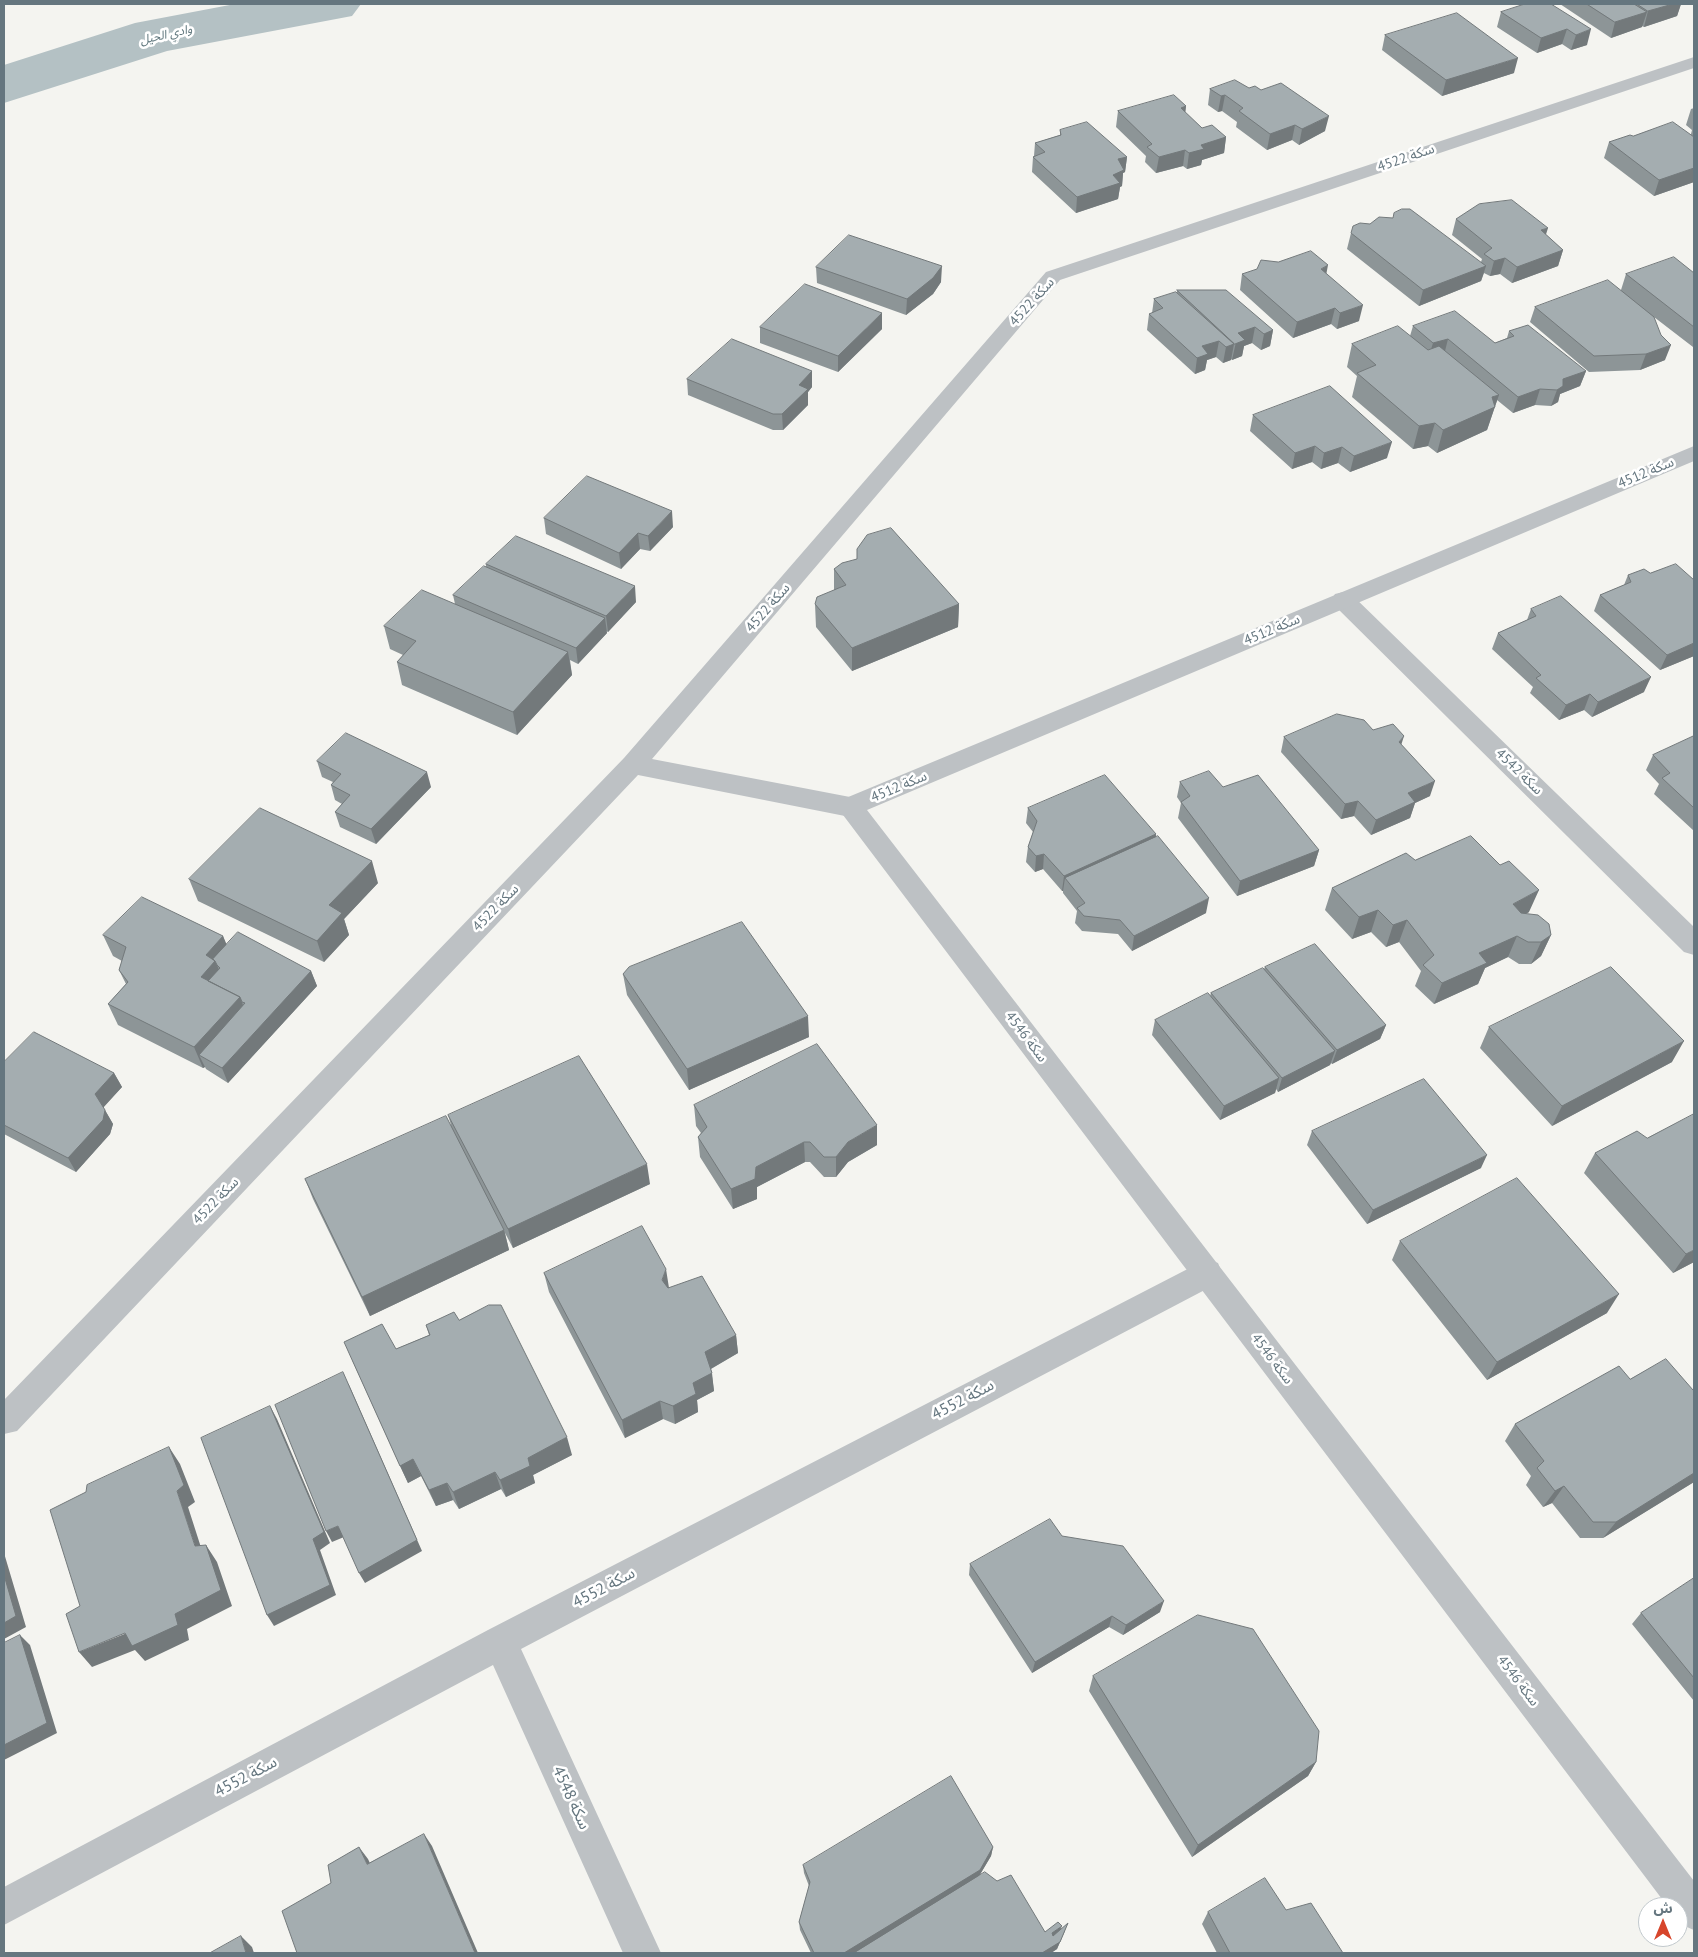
<!DOCTYPE html>
<meta charset="utf-8">
<style>
body{margin:0}
#map{position:relative;width:1698px;height:1957px;overflow:hidden;background:#f4f4f0;font-family:"PT Sans","Noto Sans Arabic",sans-serif}
canvas{display:block}
.frame{position:absolute;inset:0;border:5px solid #65767f;pointer-events:none}
.north{position:absolute;left:1638px;top:1897px;width:50px;height:50px;box-sizing:border-box;background:#fff;border:1px solid #c1c8cc;border-radius:50%;rotate:0deg;font-size:14px;font-weight:700;line-height:20px;text-align:center;color:#65767f}
.north::after{content:'';display:block;margin:auto;width:18px;height:22px;background:#d7462c;clip-path:polygon(50% 0,100% 100%,50% 72%,0 100%)}
</style>
<div id="map">
<canvas width="1698" height="1957"></canvas>
<div class="frame"></div>
<div class="north">ش</div>
</div>
<script>
const context = document.querySelector('canvas').getContext('2d');
context.lineJoin = 'round';
function fill(path, color) {
  context.fillStyle = color;
  context.fill(path, 'evenodd');
}
function stroke(path, color, width, dash) {
  context.strokeStyle = color;
  context.lineWidth = width;
  context.lineCap = dash ? 'butt' : 'round';
  context.setLineDash(dash || []);
  context.stroke(path);
}
function write(font, color, halo, rows, align = 'center') {
  context.font = font + ' "PT Sans","Noto Sans Arabic",sans-serif';
  context.lineWidth = 5;
  context.setLineDash([]);
  context.textBaseline = 'middle';
  context.strokeStyle = halo;
  context.fillStyle = color;
  for (const [text, x, y, turn = 0] of rows) {
    context.save();
    context.translate(x, y);
    context.rotate((+turn || 0) * Math.PI / 180);
    context.textAlign = isNaN(turn) ? turn : align;
    if (halo) context.strokeText(text, 0, 0);
    context.fillText(text, 0, 0);
    context.restore();
  }
}
const river = new Path2D(`
 M235 4H361L352 16 167 51 4 103V65L135 23Z`);
const minor = new Path2D(`
 M1694 57V68L1060 280 652 759 850 797 859 800 863 807 859 814 850 817 638 775 17 1431 4 1434V1400L624 758 1046 272Z
 M1343 592 1351 594 1694 927V955L1684 952 1335 606 1331 600 1335 594Z
 M1207 1259 1218 1263 1222 1273 1218 1283 521 1649 661 1953H623L493 1665 4 1925V1887L488 1630Z`);
const tertiary = new Path2D(`
 M1694 446V461L867 810 1694 1881V1930C1680 1924 1678 1922 1678 1907H1668L837 807 841 800Z`);
const wall = new Path2D(`
 M1551 4 1587 45 1571 50 1562 44 1537 53 1497 27 1501 12Z
 M1560 4H1681L1677 16 1644 27 1642 26V27L1611 38Z
 M1385 35 1514 73 1442 96 1382 50Z
 M1210 89 1325 131 1299 145 1292 140 1267 150 1236 127 1237 122 1222 111 1218 112 1208 105Z
 M1186 106 1185 113 1202 128 1226 137 1224 153 1202 160 1201 165 1187 169 1183 166 1156 173 1145 162 1146 156 1116 127 1118 111Z
 M1694 108V182L1654 196 1604 158 1609 142 1633 136 1691 134 1692 130 1686 125 1691 109Z
 M1060 130 1127 157 1125 172 1123 173 1122 186 1120 187 1118 199 1076 213 1032 172 1033 157 1034 156 1035 143 1060 135Z
 M1456 219 1546 235 1563 250 1558 266 1512 283 1500 274 1490 276 1484 273 1481 281 1419 306 1347 249 1351 233 1481 262 1482 259 1452 235Z
 M816 267 941 282 933 294 906 315 817 283Z
 M1694 273V346L1693 347 1654 317 1665 360 1640 370 1589 372 1530 322 1535 307 1621 290 1626 274Z
 M1242 274H1326L1359 321 1337 329 1331 324 1293 338 1240 290Z
 M1177 290 1273 330 1270 346 1261 350 1252 343 1244 346 1242 356 1232 360V359L1231 360 1223 363 1216 357 1207 360 1205 370 1195 374 1147 330 1149 314 1152 313 1154 299 1177 292Z
 M1413 326 1495 343 1507 338 1509 331 1586 371 1580 386 1560 394 1558 402 1551 406 1535 405 1513 413 1497 400 1487 430 1437 453 1428 446 1413 449 1352 397 1357 376 1347 367 1352 344 1410 336Z
 M760 327 882 329 838 372 760 343Z
 M812 371V387L808 392V405L783 430H773L688 395 687 379Z
 M1253 415 1387 458 1350 472 1338 463 1321 469 1312 462 1292 469 1250 431Z
 M544 518 673 527 650 551 640 549 621 569 546 534Z
 M486 564 636 602 608 632 606 631 607 633 578 664 570 660 572 675 517 735 402 685 397 662 403 655 390 649 384 626 455 604 453 595 486 567Z
 M834 569 959 604 958 627 852 671 816 627 815 604 834 590Z
 M1650 573 1694 580V656L1660 670 1594 611 1600 595 1624 585 1628 575Z
 M1531 609 1644 692 1592 717 1584 710 1559 720 1530 693 1533 687 1492 649 1498 633 1527 620Z
 M1373 730 1401 745 1430 796 1415 803 1410 818 1371 835 1354 816 1341 819 1281 752 1284 737Z
 M1694 736V831L1654 794 1659 784 1646 770 1653 755Z
 M317 761 431 787 376 844 340 827 335 812 342 804 335 800 331 785 333 782 322 777Z
 M1180 782 1223 787 1319 850 1314 866 1237 896 1178 818 1181 803 1177 797Z
 M1028 808 1156 834V837L1206 913 1132 951 1118 934 1082 931 1075 923 1077 911 1063 893V891H1062L1043 869 1035 872 1026 862 1028 847 1033 832 1026 823Z
 M1415 860 1529 912 1526 914 1551 935 1541 956 1531 964H1519L1508 957 1485 968 1478 984 1434 1004 1415 986 1421 971 1399 942 1386 947 1371 932 1352 939 1325 910 1332 888Z
 M189 879 378 883 344 919 349 935 324 962 198 901Z
 M103 935 223 936 226 945 311 971 317 986 228 1083 206 1069 205 1067 203 1068 118 1025 108 1004 126 984 119 970 122 961 113 956Z
 M1265 967 1386 1025 1380 1039 1332 1064 1331 1063 1330 1065 1278 1092 1276 1089 1275 1093 1220 1120 1152 1035 1155 1020 1210 996 1211 993 1264 969Z
 M623 974 809 1037 689 1090 627 995Z
 M1489 1027 1672 1062 1552 1126 1480 1048Z
 M4 1062 114 1073 122 1087 103 1107 113 1124 110 1134 76 1172 4 1134Z
 M694 1105 877 1145 848 1162 836 1177H824L810 1162H805L757 1187V1199L733 1209 700 1157 698 1137 701 1133 696 1126Z
 M448 1115 650 1184 513 1248 505 1233 509 1250 370 1316 313 1199 305 1179 451 1125Z
 M1312 1131 1481 1168 1367 1224 1307 1145Z
 M1647 1138 1694 1262 1673 1273 1584 1173 1595 1153Z
 M1400 1241 1607 1313 1487 1380 1392 1260Z
 M544 1273 669 1287 736 1335 738 1353 711 1369 714 1391 697 1400 698 1412 675 1424 663 1419 625 1438 549 1292Z
 M459 1320 572 1455 533 1475 535 1483 506 1497 501 1489 459 1509 453 1500 436 1506 421 1476 408 1483 352 1360 396 1349 429 1335 426 1325Z
 M1630 1379 1693 1390 1694 1389V1482L1603 1538H1580L1552 1503 1543 1507 1526 1485 1531 1476 1505 1441 1515 1424Z
 M970 1564 1160 1612 1123 1635 1109 1627 1032 1673 969 1575Z
 M1694 1578V1701L1632 1624 1641 1613Z
 M1093 1676 1316 1762 1308 1776 1192 1857 1089 1691Z
 M993 1847 991 1856 979 1876 1045 1932 1060 1929 1065 1931 1057 1949 1051 1953H811L800 1930 799 1922 809 1886 804 1873 803 1865Z
 M1286 1910 1343 1953H1217L1202 1924 1208 1912Z`);
const shadedWall = new Path2D(`
 M1673 4H1681L1677 16 1644 27 1648 11Z
 M1647 12 1642 27 1611 38 1615 22Z
 M1567 29 1562 44 1537 53 1541 38Z
 M1591 29 1587 45 1571 50 1576 35Z
 M1518 58 1514 73 1442 96 1446 80Z
 M1225 95 1222 111 1218 112 1221 96Z
 M1186 106 1184 122 1181 108Z
 M1329 116 1325 131 1299 145 1302 129Z
 M1295 125 1292 140 1267 150 1270 134Z
 M1226 137 1224 153 1202 160 1201 165 1187 169 1189 153 1201 145Z
 M1185 150 1183 166 1156 173 1159 157Z
 M1127 157 1125 172 1123 173 1122 186 1120 187 1118 199 1076 213 1077 197 1113 175 1118 159Z
 M1694 168V182L1654 196 1659 180Z
 M1548 228 1543 244 1541 230Z
 M1563 250 1558 266 1512 283 1517 267Z
 M1505 258 1500 274 1490 276 1494 261Z
 M1328 265 1325 281 1321 269Z
 M942 266 941 282 933 294 906 315 907 299Z
 M1486 266 1481 281 1419 306 1423 290Z
 M1363 305 1359 321 1337 329 1340 313Z
 M1335 308 1331 324 1293 338 1297 322Z
 M882 313V329L838 372V356Z
 M1255 327 1252 343 1244 346 1242 356 1232 360 1238 333Z
 M1273 330 1270 346 1261 350 1264 334Z
 M1448 339 1444 355 1428 359 1433 343Z
 M1219 341 1216 357 1207 360 1205 370 1195 374 1197 358 1202 346Z
 M1234 344 1231 360 1223 363 1226 347Z
 M1671 345 1665 360 1640 370 1646 354Z
 M812 371V387L808 392V405L783 430 782 414 799 385Z
 M1586 371 1580 386 1560 394 1558 402 1551 406 1557 390 1563 379Z
 M1540 389 1535 405 1513 413 1518 397Z
 M1499 395 1487 430 1437 453 1443 430 1492 397Z
 M1435 423 1428 446 1413 449 1419 426Z
 M1392 442 1387 458 1350 472 1354 456Z
 M1315 446 1312 462 1292 469 1295 453Z
 M1342 447 1338 463 1321 469 1324 453Z
 M672 511 673 527 650 551 648 536Z
 M638 533 640 549 621 569 619 553Z
 M635 586 636 602 608 632 606 616Z
 M959 604 958 627 852 671V648Z
 M605 618 607 633 578 664 576 648Z
 M1694 643V656L1660 670 1667 655Z
 M568 652 572 675 517 735 513 712Z
 M1651 677 1644 692 1592 717 1598 702Z
 M1590 694 1584 710 1559 720 1566 705Z
 M1404 736 1399 752V742Z
 M427 772 431 787 376 844 371 829Z
 M1435 781 1430 796 1415 803 1410 818 1371 835 1376 820 1408 793Z
 M1358 801 1354 816 1341 819 1345 804Z
 M1156 834 1154 849 1065 878 1063 891H1062L1064 876Z
 M1319 850 1314 866 1237 896 1240 881Z
 M1044 854 1043 869 1035 872 1036 856Z
 M372 861 378 883 344 919 349 935 324 962 317 941 329 905Z
 M1539 890 1529 912 1503 925 1513 904Z
 M1209 898 1206 913 1132 951 1134 936Z
 M1378 910 1371 932 1352 939 1359 917Z
 M1407 920 1399 942 1386 947 1393 925Z
 M1551 935 1541 956 1531 964 1541 942Z
 M223 936 232 957 220 968 217 965 224 982 206 983 201 977 206 955Z
 M1517 936 1508 957 1485 968 1478 984 1434 1004 1442 983 1479 953Z
 M311 971 317 986 228 1083 222 1068Z
 M240 997 248 1019 199 1055 205 1067 203 1068 194 1047Z
 M808 1016 809 1037 689 1090 687 1069Z
 M1386 1025 1380 1039 1332 1064 1337 1050Z
 M1684 1041 1672 1062 1552 1126 1562 1106Z
 M1335 1051 1330 1065 1278 1092 1282 1078Z
 M114 1073 122 1087 103 1108 95 1094Z
 M1279 1078 1275 1093 1220 1120 1224 1106Z
 M105 1110 113 1124 110 1134 76 1172 68 1158Z
 M877 1125V1145L848 1162 836 1177V1157L848 1142Z
 M804 1142 805 1162 757 1187V1199L733 1209 731 1189 756 1167Z
 M1487 1155 1481 1168 1367 1224 1373 1210Z
 M647 1164 650 1184 513 1248 508 1229Z
 M504 1230 509 1250 370 1316 362 1297Z
 M1694 1250V1262L1673 1273 1686 1254Z
 M666 1269 669 1288 665 1299 662 1280Z
 M1619 1294 1607 1313 1487 1380 1497 1362Z
 M736 1335 738 1353 707 1371 705 1352Z
 M712 1373 714 1391 697 1400 698 1412 675 1424 673 1406 693 1383Z
 M349 1385 422 1551 365 1583 359 1573Z
 M660 1401 663 1419 625 1438 622 1420Z
 M270 1406 277 1419 330 1543 320 1550 336 1595 274 1626 267 1615 313 1539Z
 M567 1437 572 1455 533 1475 535 1483 506 1497 500 1480 528 1458Z
 M169 1447 180 1464 195 1502 188 1507 206 1563 195 1546 177 1491Z
 M413 1459 421 1476 408 1483 400 1466Z
 M495 1472 501 1489 459 1509 453 1492Z
 M1694 1473V1482L1603 1538 1616 1522Z
 M447 1483 453 1500 436 1506 429 1490Z
 M1564 1486 1552 1503 1543 1507 1555 1491Z
 M338 1526 344 1537 332 1542 326 1531Z
 M206 1545 217 1562 232 1606 187 1629 189 1640 145 1661 135 1650 92 1667 79 1652 175 1614Z
 M4 1553 26 1627 4 1639Z
 M1164 1601 1160 1612 1123 1635 1126 1625Z
 M1112 1616 1109 1627 1032 1673 1035 1662Z
 M20 1635 30 1645 57 1733 4 1760V1745Z
 M1316 1762 1308 1776 1192 1857 1198 1845Z
 M424 1834 432 1846 478 1953H475Z
 M359 1847 368 1859 376 1876 367 1864Z
 M993 1847 991 1856 978 1878 856 1953H844Z
 M1068 1923 1057 1949 1051 1953H1042Z
 M1062 1926 1059 1933 1049 1941 1052 1933Z
 M241 1936 252 1947 254 1953H246Z`);
const building = new Path2D(`
 M1525 4H1551L1591 29 1576 35 1567 29 1541 38 1501 12Z
 M1587 4H1634L1647 12 1615 22Z
 M1637 4H1673L1648 11Z
 M1457 13 1518 58 1446 80 1385 35Z
 M1235 80 1249 88 1255 86 1261 90 1281 83 1329 116 1302 129 1295 125 1270 134 1239 111 1243 108 1225 95 1221 96 1210 89Z
 M1174 95 1186 106 1181 108 1202 128 1212 125 1226 137 1201 145 1204 149 1189 153 1185 150 1159 157 1147 147 1152 144 1118 111Z
 M1087 122 1127 157 1118 159 1124 170 1113 175 1120 183 1077 197 1033 157 1045 152 1035 143 1061 135 1060 130Z
 M1673 122 1694 137V168L1659 180 1609 142 1630 135 1633 136Z
 M1512 200 1548 228 1541 230 1563 250 1517 267 1505 258 1494 261 1484 254 1492 248 1456 219 1479 204Z
 M1402 209H1410L1486 266 1423 290 1351 233 1353 226 1360 223 1370 224 1379 217 1393 218 1394 213Z
 M849 235 942 266 933 278 907 299 816 267Z
 M1311 251 1328 265 1321 269 1363 305 1340 313 1335 308 1297 322 1242 274 1257 269 1261 260 1278 262Z
 M1674 257 1694 273V327L1626 274Z
 M1608 280 1654 317 1661 335 1671 345 1646 354 1594 356 1535 307Z
 M805 284 882 313 838 356 760 327Z
 M1177 290H1226L1273 330 1264 334 1255 327 1238 333 1245 340 1235 344Z
 M1176 292 1234 344 1226 347 1219 341 1202 346 1208 354 1197 358 1149 314 1163 308 1154 299Z
 M1455 311 1495 343 1514 336 1509 331 1528 325 1586 371 1563 379V386L1557 390 1540 389 1518 397 1448 339 1433 343 1413 326Z
 M1398 326 1428 350 1439 346 1499 395 1492 397 1495 407 1443 430 1435 423 1419 426 1357 373 1376 365 1352 344Z
 M732 339 812 371 799 385 808 389 782 414H773L687 379Z
 M1330 386 1392 442 1354 456 1342 447 1324 453 1315 446 1295 453 1253 415Z
 M587 476 672 511 648 536 638 533 619 553 544 518Z
 M891 528 959 604 852 648 815 604 817 597 846 585 834 569 842 563 857 559V549L867 535Z
 M516 536 635 586 606 616 486 564Z
 M1676 564 1694 580V643L1667 655 1600 595 1631 582 1628 575 1644 569 1650 573Z
 M484 566 605 618 576 648 453 595Z
 M422 590 568 652 513 712 397 662 416 641 384 626Z
 M1561 596 1651 677 1598 702 1590 694 1566 705 1536 678 1541 675 1498 633 1536 616 1531 609Z
 M1337 714 1364 720 1373 730 1393 724 1404 736 1399 742 1435 781 1408 793 1415 802 1376 820 1358 801 1345 804 1284 737Z
 M346 733 427 772 371 829 335 812 350 795 331 785 341 774 317 761Z
 M1694 736V808L1662 778 1670 773 1653 755Z
 M1209 771 1223 787 1258 775 1319 850 1240 881 1181 802 1190 796 1180 782Z
 M1105 775 1156 834 1064 876 1044 854 1036 856 1028 847 1037 821 1028 808Z
 M260 808 372 861 329 905 342 913 317 941 189 879Z
 M1158 836 1209 898 1134 936 1120 920 1084 916 1077 908 1085 903 1065 878Z
 M1471 836 1500 865 1509 861 1539 890 1513 904 1521 913 1538 915 1549 924 1551 935 1541 942H1528L1517 936 1479 953 1487 963 1442 983 1423 965 1434 955 1407 920 1393 925 1378 910 1359 917 1332 888 1406 853 1415 860Z
 M142 897 223 936 206 955 215 961 201 977 240 997 194 1047 108 1004 128 982 119 970 126 947 103 935Z
 M742 922 808 1016 687 1069 623 974 629 967Z
 M238 932 311 971 222 1068 199 1055 245 1003 242 1002 240 997 208 981 220 968 217 965 215 961 213 959Z
 M1315 944 1386 1025 1337 1050 1265 967Z
 M1611 967 1684 1041 1562 1106 1489 1027Z
 M1263 968 1335 1051 1282 1078 1211 993Z
 M1208 993 1279 1078 1224 1106 1155 1020Z
 M34 1032 114 1073 95 1094 105 1110 103 1120 68 1158 4 1125V1062Z
 M817 1044 877 1125 848 1142 836 1157H824L810 1142H804L756 1167 755 1179 731 1189 698 1137 707 1127 694 1105Z
 M579 1056 647 1164 508 1229 448 1115Z
 M1424 1079 1487 1155 1373 1210 1312 1131Z
 M1694 1114V1250L1686 1254 1595 1153 1637 1131 1647 1138Z
 M446 1116 504 1230 362 1297 305 1179Z
 M1517 1178 1619 1294 1497 1362 1400 1241Z
 M642 1226 666 1269 662 1280 668 1288 702 1276 736 1335 705 1352 712 1373 693 1383 696 1394 673 1406 660 1401 622 1420 544 1273Z
 M489 1305H501L567 1437 528 1458 530 1466 500 1480 495 1472 453 1492 447 1483 429 1490 413 1459 400 1466 344 1342 382 1324 396 1349 430 1335 426 1325 454 1312 459 1320Z
 M1666 1359 1693 1390 1694 1389V1473L1616 1522H1593L1564 1486 1555 1491 1537 1468 1544 1461 1515 1424 1619 1366 1630 1379Z
 M343 1372 417 1540 359 1573 338 1526 326 1531 275 1405Z
 M270 1406 324 1532 313 1539 330 1585 267 1615 201 1438Z
 M169 1447 184 1485 177 1491 195 1546 206 1545 221 1590 175 1614 178 1625 132 1646 125 1633 79 1652 66 1614 80 1606 50 1510 86 1492 87 1485Z
 M1050 1519 1062 1536 1123 1546 1164 1601 1126 1625 1112 1616 1035 1662 970 1564Z
 M4 1575 16 1616 4 1623Z
 M1694 1578V1678L1641 1613Z
 M1198 1615 1253 1629 1319 1731 1316 1762 1198 1845 1093 1676Z
 M20 1635 47 1723 4 1745V1643Z
 M951 1776 993 1847 980 1870 844 1953H814L799 1922 810 1882 803 1865Z
 M424 1834 475 1953H297L282 1911 331 1883 328 1865 359 1847 367 1864Z
 M985 1872 997 1881 1011 1875 1045 1932 1058 1922 1062 1926 1052 1933 1053 1936 1068 1923 1060 1942 1042 1953H854Z
 M1265 1878 1286 1910 1311 1903 1343 1953H1230L1208 1912Z
 M241 1936 246 1953H210Z`);
const farWaternames = [
 ["وادي الحيل",166,35,-13]
];
const streetNames = [
 ["سكة 4522",1406,158,-19],
 ["سكة 4522",1032,302,-48],
 ["سكة 4512",1646,473,-23],
 ["سكة 4522",768,608,-49],
 ["سكة 4512",1272,630,-23],
 ["سكة 4542",1519,772,44],
 ["سكة 4512",899,787,-23],
 ["سكة 4522",496,908,-46],
 ["سكة 4546",1026,1037,53],
 ["سكة 4522",216,1201,-46],
 ["سكة 4546",1272,1359,53],
 ["سكة 4546",1518,1681,53]
];
const nearStreetnames = [
 ["سكة 4552",963,1400,-28],
 ["سكة 4552",604,1588,-28],
 ["سكة 4552",246,1777,-28],
 ["سكة 4548",571,1798,65]
];
fill(river, '#b4c1c4');
fill(minor, '#bdc1c4');
fill(tertiary, '#bdc1c4');
fill(wall, '#8d9597');
fill(shadedWall, '#73797b');
fill(building, '#a4adb0');
stroke(building, '#73797b', 1);
write('italic 12px', '#60777d', '#fff', farWaternames);
write('14px', '#65767f', '#fff', streetNames);
write('16px', '#65767f', '#fff', nearStreetnames);
</script>
